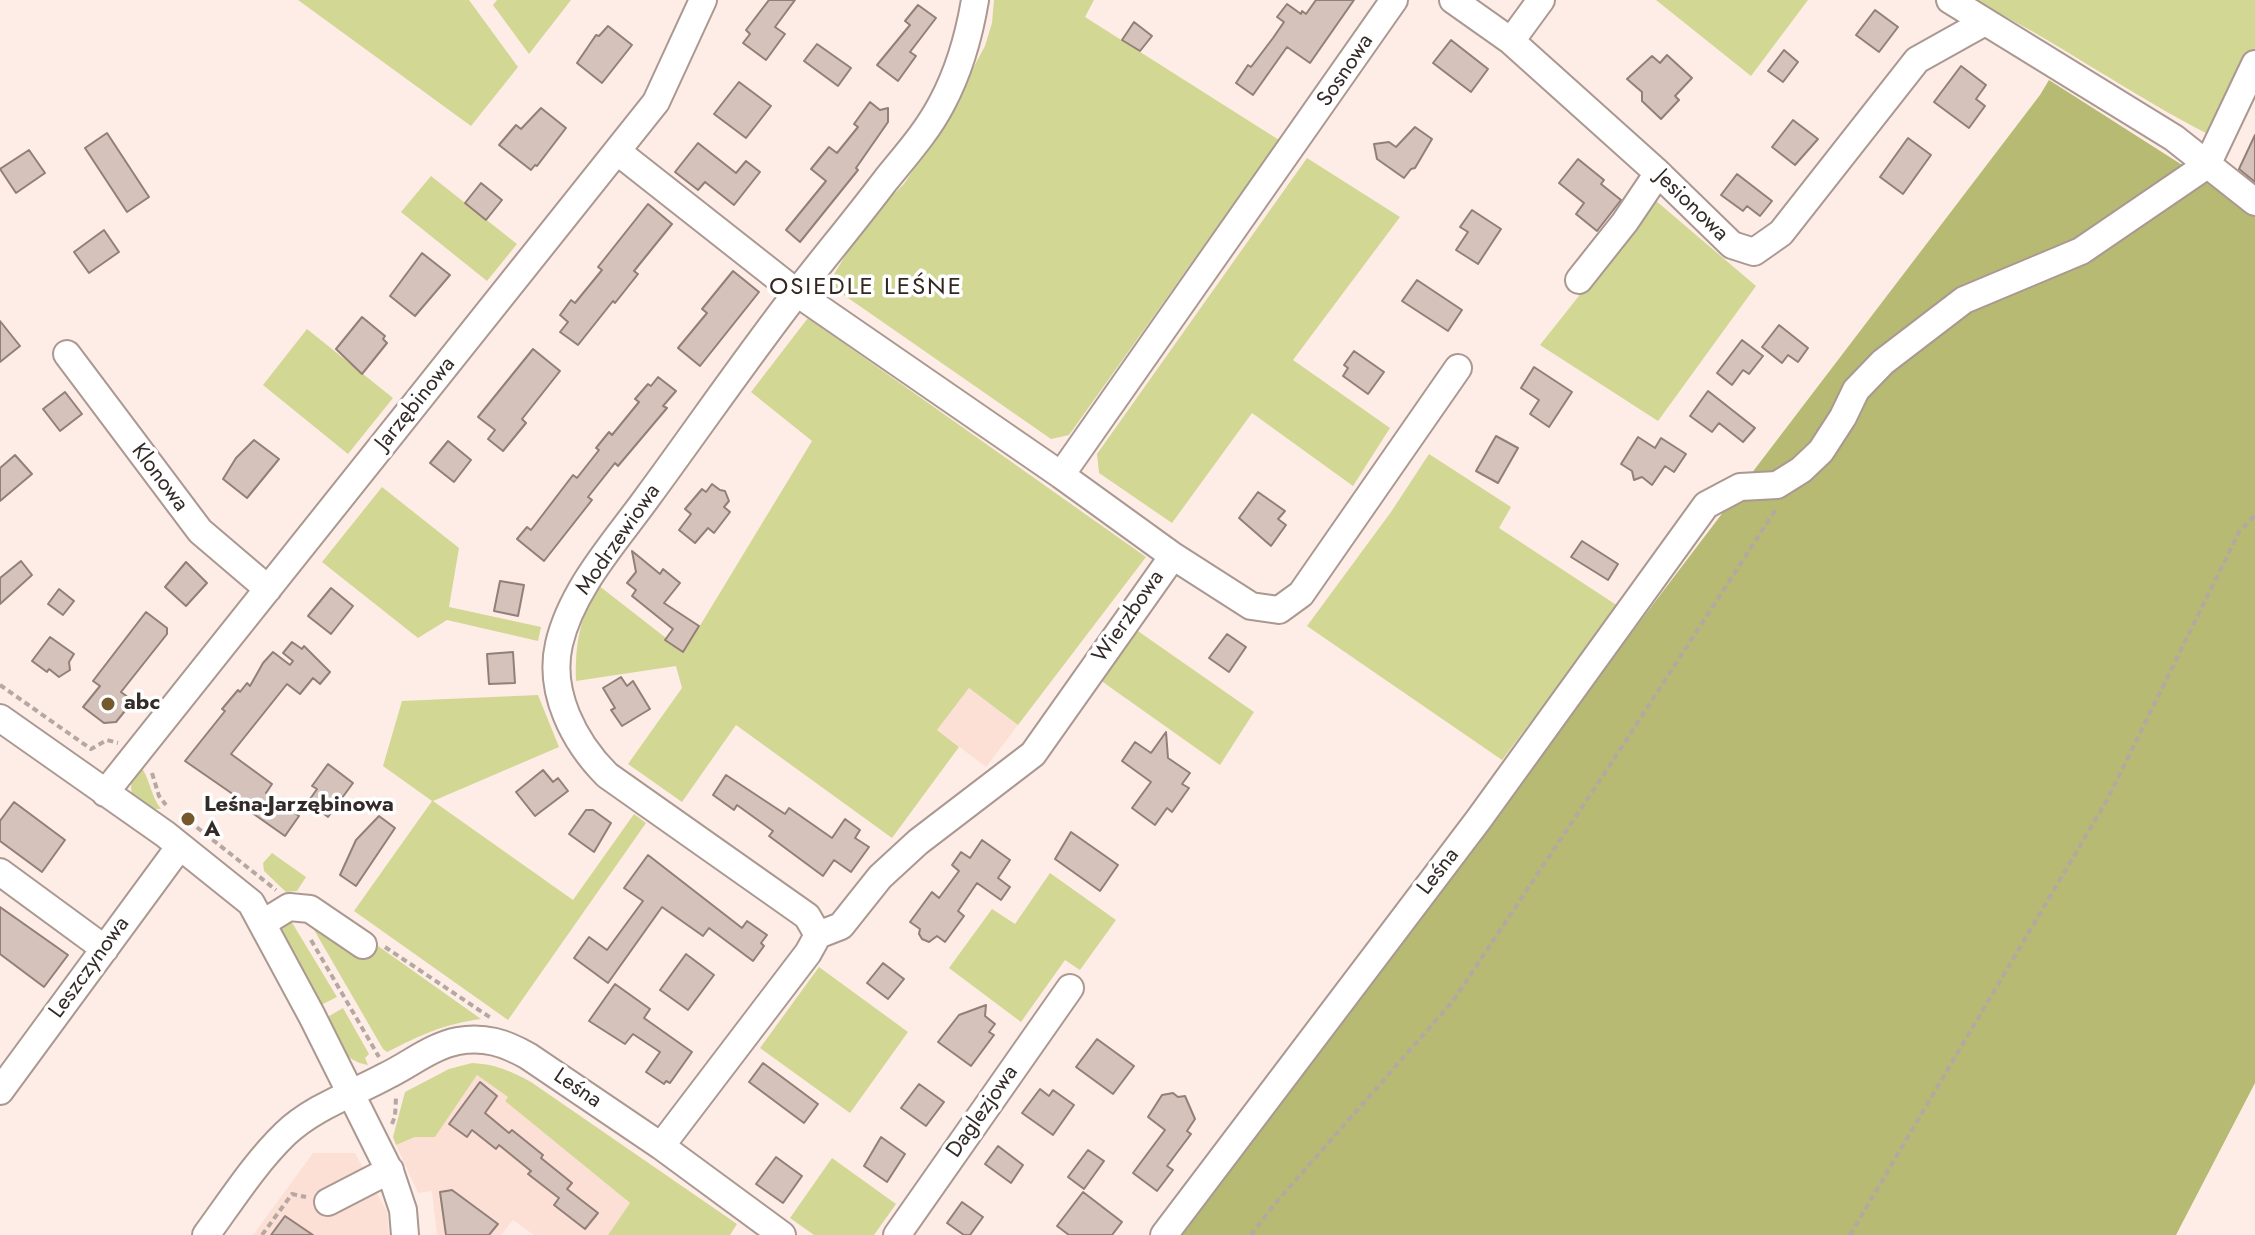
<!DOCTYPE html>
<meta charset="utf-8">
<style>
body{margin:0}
canvas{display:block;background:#fdede6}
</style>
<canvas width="2255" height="1235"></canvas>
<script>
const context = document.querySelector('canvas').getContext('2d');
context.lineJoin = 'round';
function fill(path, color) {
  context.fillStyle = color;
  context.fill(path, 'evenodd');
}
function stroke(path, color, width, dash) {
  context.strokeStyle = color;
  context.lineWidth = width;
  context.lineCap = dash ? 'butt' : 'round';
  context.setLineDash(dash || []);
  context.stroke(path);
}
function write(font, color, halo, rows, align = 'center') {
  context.font = font + ' Jost,sans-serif';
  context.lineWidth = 7;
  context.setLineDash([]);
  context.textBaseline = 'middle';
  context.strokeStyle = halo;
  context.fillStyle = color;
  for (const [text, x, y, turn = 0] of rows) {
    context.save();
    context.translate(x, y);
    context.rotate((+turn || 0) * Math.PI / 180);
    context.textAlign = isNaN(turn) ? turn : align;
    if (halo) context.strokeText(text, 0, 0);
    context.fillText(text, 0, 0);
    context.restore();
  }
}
const built = new Path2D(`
 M969 688 1018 725 986 767 937 730Z
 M477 1075 508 1097 505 1101 631 1204 608 1235H534L513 1220 501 1235H437L432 1191 418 1193 396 1145 415 1137H435Z
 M313 1153H355L387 1212 389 1235H253Z`);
const green = new Path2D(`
 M298 0H469L518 67 471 126Z
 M497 0H571L529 54 493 5Z
 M994 0H1094L1085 17 1279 140 1069 435 1051 439 828 284 867 220 904 184 942 126 985 46 992 23Z
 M1656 0H1808L1751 76Z
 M1973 0H2255V48L2212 136C2130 95 2056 40 1973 0Z
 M1307 158 1400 217 1293 360 1390 428 1353 486 1252 413 1172 523 1099 473 1097 454Z
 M431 176 517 244 487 281 401 212Z
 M1655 200 1756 286 1658 421 1540 345Z
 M808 318 1146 557 1018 725 969 688 937 730 959 747 892 838 736 725 682 802 628 764 682 688 676 666 576 681C575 641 580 620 598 585L684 652 812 441 751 392Z
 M307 329 393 398 348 454 263 385Z
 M1429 454 1511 507 1499 528 1618 606 1502 760 1307 626 1391 512Z
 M382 487 459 548 449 607 541 627 538 641 447 620 418 638 322 562Z
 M1135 629 1254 712 1220 765 1100 680Z
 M538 695 559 747 433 801 573 900 634 814 646 823 508 1020 354 911 432 801 383 766 402 701Z
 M139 764C150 777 150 795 161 809 130 810 124 786 139 764Z
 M272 853 306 877 297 891 286 892 264 871 263 863Z
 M1050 873 1116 920 1080 970 1065 960 1021 1022 949 968 992 909 1015 924Z
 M288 916 337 997 317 1007 280 934V927Z
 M306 916 371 941 481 1019C443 1024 421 1035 387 1052L383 1049Z
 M819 967 908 1032 850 1113 760 1048Z
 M343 1008 369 1054 365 1058 368 1065C342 1061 336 1040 324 1019Z
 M472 1063C495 1064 511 1071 531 1082L737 1224 730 1235H608L630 1203 505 1101 508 1097 477 1075 435 1137H415L396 1145 393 1137 405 1092 449 1069Z
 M832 1158 896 1204 874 1235H814L790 1218Z`);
const forest = new Path2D(`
 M2049 80 2190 170 2077 243 1952 297 1813 446 1784 471 1748 478 2040 95Z
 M2199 176 2255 214V1083L2176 1235H1174L1727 507 1751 497 1774 494 1888 367 1967 310Z`);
const building = new Path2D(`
 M769 0H795L775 27 785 34 766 60 743 43 750 34 746 30Z
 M1316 0H1354L1310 63 1287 47 1253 95 1236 83 1248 65 1251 67 1273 38 1284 22 1277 17 1287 4 1301 14 1302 11 1306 14Z
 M918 5 936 18 910 52 916 56 898 81 877 65 910 25 905 21Z
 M1875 10 1898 27 1879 52 1856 35Z
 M1134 22 1152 36 1140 51 1122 40Z
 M608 26 632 45 602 83 577 63 596 35 599 36Z
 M1451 40 1488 69 1471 92 1433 63Z
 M817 44 851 68 838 86 804 61Z
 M1784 50 1798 62 1783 82 1768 71Z
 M1667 55 1692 78 1675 96 1679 100 1661 119 1642 101V92L1627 79 1652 56 1660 63Z
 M1961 66 1986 85 1976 99 1985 106 1969 128 1934 102Z
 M739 82 771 106 746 138 714 114Z
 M870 102 880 110 888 108V122L856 168 858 170 800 242 786 230 826 181 811 169 829 147 837 153 858 127 854 124Z
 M541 108 566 128 537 166 535 165 531 170 499 145 516 125 521 129Z
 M1793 120 1818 139 1795 165 1772 147Z
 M1415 127 1432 139 1415 168 1411 169 1404 178 1377 159 1374 144 1389 142 1396 147Z
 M107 133 149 197 127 212 85 148Z
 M2255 135V182L2239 169Z
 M1908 138 1931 155 1903 194 1880 177Z
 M698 143 736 173 746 161 760 172 734 205 705 182 698 190 675 172Z
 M29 150 45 173 16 193 0 169Z
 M1578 159 1604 180 1601 184 1621 200 1597 231 1576 214 1584 203 1559 183Z
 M1737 174 1772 201 1760 216 1747 206 1743 211 1721 195Z
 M481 183 502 200 486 220 465 203Z
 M648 204 672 224 634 271 638 274 615 303 613 301 578 345 560 332 568 322 560 315 571 300 575 303 602 270 598 267Z
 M1472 210 1501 229 1478 264 1456 250 1468 232 1460 227Z
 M104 230 119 252 89 273 74 252Z
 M422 253 450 275 415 316 390 296Z
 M733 271 759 292 700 366 678 348 707 313 702 309Z
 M1417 280 1462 310 1448 331 1402 301Z
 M362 317 385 336 383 339 387 343 362 374 336 349Z
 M0 321 20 346 0 362Z
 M1779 325 1808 348 1798 362 1788 355 1782 363 1762 347Z
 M1742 340 1763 356 1749 374 1743 370 1732 385 1717 373Z
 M533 349 560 371 522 419 526 423 503 451 488 439 495 430 478 417Z
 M1354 351 1384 372 1368 394 1343 376 1348 368 1344 365Z
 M1534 367 1572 392 1549 427 1530 414 1539 400 1521 388Z
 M658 377 676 391 663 406 667 408 618 466 615 463 588 497 592 500 544 561 517 539 527 527 531 530 573 475 577 478 599 450 596 448 609 432 612 435 639 402 635 399 648 384 651 386Z
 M1708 391 1755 428 1743 442 1719 423 1712 432 1690 416Z
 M65 392 82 414 60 431 43 409Z
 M1496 436 1518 448 1498 483 1476 471Z
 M1638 437 1655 448 1661 438 1686 454 1674 472 1665 466 1652 485 1642 477 1634 480 1632 471 1621 464Z
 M254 440 279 459 247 498 223 479 236 458Z
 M448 441 471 460 454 482 430 463Z
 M15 455 32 474 0 501V468Z
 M712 484 720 490 725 491 729 501 724 507 730 512 714 533 708 528 695 543 679 530 691 514 685 509 702 489 706 492Z
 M1258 492 1285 511 1278 519 1286 525 1271 546 1239 518Z
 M1582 541 1618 564 1608 580 1571 557Z
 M632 551 660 574 663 569 680 583 664 603 699 626 683 652 665 640 673 629 632 596 636 590 627 583 636 572Z
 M21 561 32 575 0 604V578Z
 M186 562 207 583 186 606 165 587Z
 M500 581 524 585 518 616 494 611Z
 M331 588 353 606 331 634 308 616Z
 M59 589 74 601 63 615 48 604Z
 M146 612 167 628V634L121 692 133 701 116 722 104 723 83 707 100 686 93 681Z
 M1227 634 1246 647 1229 672 1209 658Z
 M50 637 74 654 69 662 70 670 59 677 49 669 47 672 32 661Z
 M292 642 302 649 304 646 330 672 320 684 313 678 300 694 287 684 231 754 272 784 266 793 299 816 285 836 248 810 250 806 185 761 225 711 222 709 238 690 240 692 247 683 250 686 263 663 273 652 290 665 293 661 283 653Z
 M513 652 515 683 489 684 487 654Z
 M621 677 627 686 633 681 650 709 622 726 611 710 615 708 603 688Z
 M1166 732 1168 758 1190 773 1182 784 1189 788 1172 812 1167 808 1155 825 1132 808 1151 782 1122 761 1135 742 1151 753Z
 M328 764 353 783 328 817 308 802 317 789 312 786Z
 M543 770 553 782 558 778 568 791 535 816 516 792Z
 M726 775 785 814 789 808 832 838 845 819 860 830 855 838 869 847 851 872 834 860 823 876 769 836 773 831 737 805 734 810 713 795Z
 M14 802 65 840 42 872 0 841V821Z
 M586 810H593L611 823 594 852 569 834Z
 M379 816 395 828 356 886 340 875 356 840Z
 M1071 832 1118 865 1100 891 1055 859Z
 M982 840 1010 860 998 878 1010 887 1001 900 977 883 958 911 964 916 945 942 937 936 929 942 922 939 919 934 920 929 910 922 932 892 939 898 959 871 952 865 961 852 970 858Z
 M648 855 742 928 747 921 767 935 761 943 764 946 753 961 709 928 703 936 662 907 608 983 574 958 589 937 607 950 643 901 624 888Z
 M0 907 68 955 44 987 0 954Z
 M686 954 714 975 688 1010 660 990Z
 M883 963 904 979 888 999 867 983Z
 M615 984 650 1009 644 1018 692 1052 670 1083 666 1081 664 1084 646 1072 660 1052 633 1034 625 1044 589 1021Z
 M986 1005 985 1016 995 1024 989 1032 994 1035 971 1066 938 1042 959 1015Z
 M1097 1039 1134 1066 1113 1094 1076 1067Z
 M763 1063 818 1104 804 1123 749 1082Z
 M480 1082 497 1096 485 1113 509 1133 512 1130 543 1155 541 1158 572 1183 567 1189 598 1213 585 1229 554 1205 559 1198 528 1174 531 1171 499 1145 496 1149 472 1130 467 1137 449 1124Z
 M919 1084 944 1102 926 1126 901 1108Z
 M1040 1089 1049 1096 1053 1090 1074 1105 1053 1135 1022 1113Z
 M1173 1093 1178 1097 1185 1096 1195 1119 1187 1131 1191 1134 1167 1166 1173 1170 1157 1191 1133 1173 1165 1130 1148 1117 1162 1095Z
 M881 1137 905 1154 887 1182 864 1166Z
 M998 1146 1023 1165 1011 1183 985 1164Z
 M1088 1150 1104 1161 1084 1189 1068 1177Z
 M776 1157 802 1176 783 1203 756 1184Z
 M452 1190 498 1224 489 1235H446L440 1192Z
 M1083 1192 1122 1222 1112 1235H1069L1057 1226Z
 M962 1202 983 1217 970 1235H964L947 1223Z
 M285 1216 313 1235H271Z`);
const path = new Path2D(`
 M0 685 91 749 107 740 118 743
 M152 773 159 796 166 805
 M189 821 276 890
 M311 940 379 1057
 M385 947 491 1018
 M392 1124 395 1116 396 1098
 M262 1235 292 1194 306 1197
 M1251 1235 1273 1206 1453 1001 1612 762 1776 509
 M1850 1235 2107 800 2239 532 2255 515`);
const minor = new Path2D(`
 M1453 0 1511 41 1658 173 1732 245 1754 252 1781 233 1917 60 1985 22
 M1950 0 2174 138 2255 202
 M1511 41 1541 0
 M618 152 797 293 1061 475 1173 556
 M1579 280 1625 222 1658 173
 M67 354 200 531 268 589
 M1061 475 1394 0
 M0 718 165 834 251 903 312 1016 391 1174 403 1210 405 1235
 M105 793 656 102 703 0
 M0 872 105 949
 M263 923 289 907 310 909 363 945
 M818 935 807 916 607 775C574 742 548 692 559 644 572 588 616 541 649 495 699 427 747 357 799 290 827 254 857 218 885 181 905 156 927 132 942 103 959 71 969 36 975 0
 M818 935 841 926 880 877 918 842 1033 754 1173 556 1251 606 1279 610 1301 594 1458 368
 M0 1091 180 846
 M661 1146 808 953 818 935
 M328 1202 390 1170
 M206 1235C231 1201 255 1163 285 1134 313 1107 353 1094 386 1076 409 1065 432 1046 458 1041 484 1036 505 1043 528 1056L661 1146 782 1235
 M897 1235 1070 988
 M1164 1235 1479 819 1706 505 1740 487 1777 485 1801 470 1821 451 1843 417 1856 390 1883 362 1964 300 2081 251 2207 165 2255 64`);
const markers = [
 [108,704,8,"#75582c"],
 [188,819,8,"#75582c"]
];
const streetNames = [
 ["Sosnowa",1346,71,-56],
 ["Jesionowa",1691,206,44],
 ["Jarzębinowa",416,404,-51],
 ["Klonowa",159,478,53],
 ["Modrzewiowa",619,540,-55],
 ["Wierzbowa",1129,617,-55],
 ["Leśna",1439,872,-52],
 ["Leszczynowa",90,968,-54],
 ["Leśna",577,1089,34],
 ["Daglezjowa",983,1112,-55]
];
const poiNames = [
 ["abc",124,704],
 ["Leśna-Jarzębinowa",204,806],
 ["A",204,831]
];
const neighbourhoodNames = [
 ["OSIEDLE LEŚNE",866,288]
];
fill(built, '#fce0d5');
fill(green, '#d2d794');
fill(forest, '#b6ba72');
fill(building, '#d5c2ba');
stroke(building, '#917f78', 2);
stroke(minor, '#aa9891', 30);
stroke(path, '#b5a8a2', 4, [6, 4]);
stroke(minor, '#fff', 26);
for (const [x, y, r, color] of markers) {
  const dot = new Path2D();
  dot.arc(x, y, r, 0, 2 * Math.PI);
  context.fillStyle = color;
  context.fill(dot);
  stroke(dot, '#fff', 3);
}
write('22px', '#332b28', '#fff', streetNames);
write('bold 22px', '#332b28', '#fff', poiNames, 'left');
context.letterSpacing = '2px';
write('24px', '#342620', '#fff', neighbourhoodNames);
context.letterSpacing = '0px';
</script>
